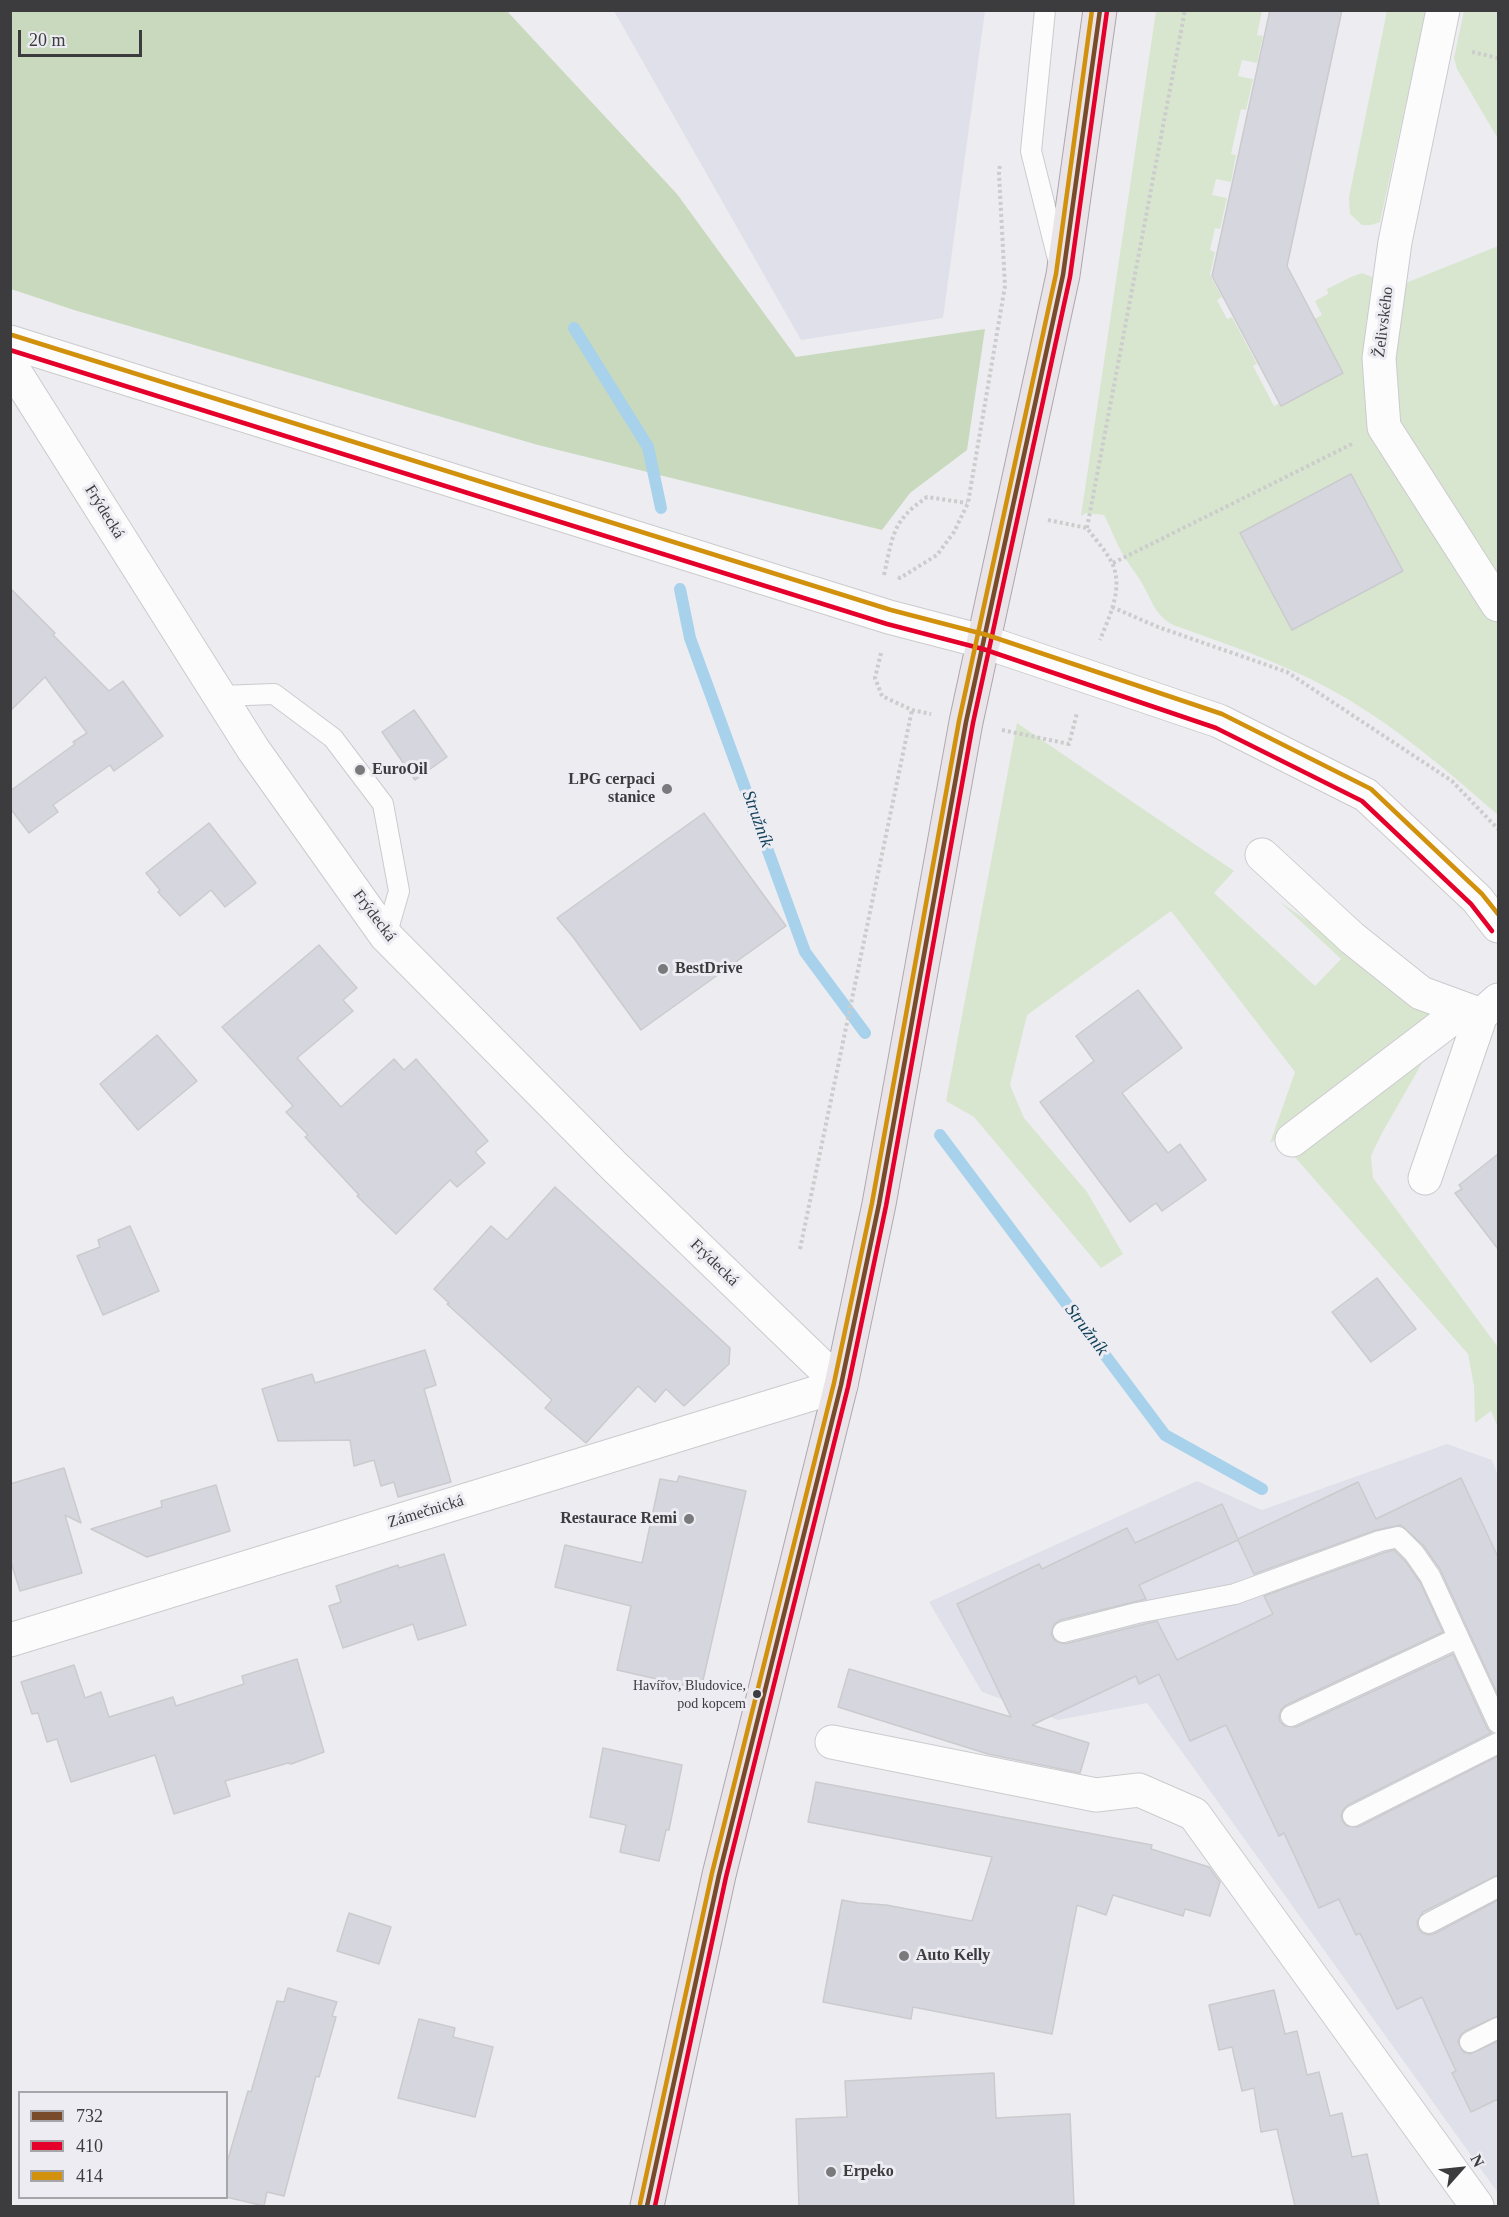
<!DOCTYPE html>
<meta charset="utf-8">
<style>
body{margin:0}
#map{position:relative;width:1509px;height:2217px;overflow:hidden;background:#ededf1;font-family:Georgia,serif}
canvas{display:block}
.frame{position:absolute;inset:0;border:12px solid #3c3c3e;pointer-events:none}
.legend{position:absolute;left:18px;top:2091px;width:210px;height:108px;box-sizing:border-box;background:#ececf2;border:2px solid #a6a6aa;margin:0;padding:8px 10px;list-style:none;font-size:18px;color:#3c3c3e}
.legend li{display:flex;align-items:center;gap:12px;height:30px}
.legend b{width:30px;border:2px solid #a6a6aa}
.north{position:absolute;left:1431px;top:2139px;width:60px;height:60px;-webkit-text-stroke:4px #ececf2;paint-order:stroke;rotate:63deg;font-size:16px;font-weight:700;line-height:24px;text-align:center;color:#3c3c3e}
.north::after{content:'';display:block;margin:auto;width:21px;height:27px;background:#3c3c3e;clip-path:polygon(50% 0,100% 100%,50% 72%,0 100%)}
.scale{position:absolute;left:18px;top:30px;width:124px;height:27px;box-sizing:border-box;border:3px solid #3c3c3e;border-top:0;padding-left:8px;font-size:18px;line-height:21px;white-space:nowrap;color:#3c3c3e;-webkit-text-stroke:4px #ececf2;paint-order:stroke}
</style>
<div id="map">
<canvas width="1509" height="2217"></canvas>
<div class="frame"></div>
<ul class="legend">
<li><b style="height:8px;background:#7a4b2a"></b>732</li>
<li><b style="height:8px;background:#e4002b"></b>410</li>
<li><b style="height:8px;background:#d2910c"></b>414</li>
</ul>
<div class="north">N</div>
<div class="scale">20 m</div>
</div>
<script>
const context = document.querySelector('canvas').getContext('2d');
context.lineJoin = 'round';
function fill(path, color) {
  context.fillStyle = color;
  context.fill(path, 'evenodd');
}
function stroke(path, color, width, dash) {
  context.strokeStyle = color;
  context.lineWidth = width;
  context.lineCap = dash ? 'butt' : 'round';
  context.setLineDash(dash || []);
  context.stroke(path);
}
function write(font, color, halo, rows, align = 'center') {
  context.font = font + ' Georgia,serif';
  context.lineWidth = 6;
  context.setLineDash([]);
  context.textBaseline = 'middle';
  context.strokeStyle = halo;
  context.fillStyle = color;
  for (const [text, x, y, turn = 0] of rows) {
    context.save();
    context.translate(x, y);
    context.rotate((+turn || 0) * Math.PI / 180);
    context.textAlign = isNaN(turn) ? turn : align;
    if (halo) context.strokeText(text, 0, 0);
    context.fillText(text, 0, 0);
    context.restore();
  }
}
const built = new Path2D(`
 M614 11H985L943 318 801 340Z
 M1447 1444 1492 1460 1498 1475V2193L1147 1703 1058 1720 982 1692 929 1602 1197 1481 1262 1510Z`);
const green = new Path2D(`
 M1156 11H1262L1257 35 1263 36 1257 63 1242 60 1238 76 1253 79 1246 110 1241 109 1231 154 1236 155 1231 182 1216 179 1212 195 1227 198 1220 229 1215 228 1210 250 1215 252 1210 275 1222 297 1217 300 1227 319 1232 317 1257 364 1253 366 1274 406 1338 374 1314 319 1322 315 1315 301 1328 294 1327 289 1351 277 1362 273 1375 278 1403 284 1498 246V815C1444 768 1390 721 1326 687 1277 661 1224 643 1173 625 1155 615 1152 601 1143 585 1137 574 1128 564 1122 553 1115 541 1111 528 1104 515L1086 513 1081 516Z
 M1387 11H1426L1380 222 1371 225H1362L1350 214 1349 197Z
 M1464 11H1498V139L1457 69 1454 58Z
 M1017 723 1234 871 1214 893 1315 986 1341 959 1280 902 1464 1028 1425 1058 1382 1133 1371 1156 1373 1178 1498 1347V1427L1491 1411 1475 1423 1474 1386 1468 1354 1278 1138 1270 1143 1295 1072 1171 911 1027 1015 1010 1085 1024 1118 1087 1192 1123 1254 1101 1268 974 1117 946 1101Z`);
const forest = new Path2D(`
 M506 10 677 194 796 357 985 329 967 450 910 493 882 530 538 445 74 310 11 289V11Z`);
const stream = new Path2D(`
 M574 328 648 447 661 508
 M680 589 690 638 805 952 865 1033
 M940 1135 1165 1435 1262 1489`);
const building = new Path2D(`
 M1270 10H1342L1287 266 1343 373 1281 406 1212 276Z
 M1351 474 1403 571 1292 630 1240 533Z
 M10 588 55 633 53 635 109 691 123 681 163 736 114 771 110 765 53 805 58 812 29 833 10 808V791L75 744 73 742 87 733 45 677 10 711Z
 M414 710 447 757 415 780 382 732Z
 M704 813 786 926 641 1030 573 937 557 918Z
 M209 823 256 883 225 907 211 890 180 916 158 892 160 890 146 873Z
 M319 945 357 988 343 1000 353 1011 297 1058 341 1107 394 1059 404 1070 416 1059 488 1141 475 1152 485 1163 457 1187 450 1180 396 1234 357 1196 359 1195 305 1137 308 1135 286 1112 293 1106 222 1027Z
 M1138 990 1182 1048 1122 1093 1168 1153 1180 1144 1206 1180 1162 1211 1156 1203 1130 1222 1040 1102 1094 1061 1076 1036Z
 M157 1035 197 1081 138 1130 100 1084Z
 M1498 1154V1249L1455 1193 1462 1189 1459 1185Z
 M555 1187 730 1348 729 1364 684 1406 666 1389 655 1402 638 1386 586 1443 545 1408 552 1400 447 1304 449 1303 434 1289 491 1226 507 1240Z
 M130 1226 159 1291 103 1315 77 1256 100 1247 98 1240Z
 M1377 1278 1416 1329 1371 1362 1332 1312Z
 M425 1350 436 1385 424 1389 451 1482 398 1497 394 1482 381 1486 374 1460 354 1466 350 1440 278 1441 262 1389 312 1374 315 1383Z
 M64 1468 81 1523 65 1515 82 1573 20 1591 10 1559V1484Z
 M679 1476 746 1491 701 1689 617 1670 631 1606 555 1587 565 1545 642 1563 660 1479 677 1482Z
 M1461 1478 1498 1557V1695L1440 1569 1423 1545 1401 1525 1376 1530 1254 1574 1238 1540 1139 1585 1146 1599 1060 1620 1054 1624 1051 1634 1055 1641 1065 1644 1157 1621 1177 1660 1273 1614 1264 1596 1383 1553 1394 1550 1405 1561 1420 1582 1443 1632 1286 1705 1281 1710 1279 1716 1280 1722 1285 1726 1296 1727 1453 1654 1487 1728 1491 1733 1348 1805 1343 1810 1341 1816 1343 1822 1347 1826 1358 1827 1498 1756V1875L1423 1912 1417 1922 1418 1928 1422 1933 1428 1935 1434 1934 1498 1900V2016L1465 2031 1460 2036 1458 2042 1463 2052 1470 2054 1498 2041V2099L1471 2112 1452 2073 1456 2071 1422 1997 1397 2009 1360 1933 1356 1935 1339 1899 1319 1908 1284 1833 1279 1836 1226 1725 1190 1741 1159 1674 1139 1684 1136 1676 1032 1725 1089 1743 1080 1773 988 1754 838 1707 849 1669 1011 1717 957 1604 1039 1564 1042 1569 1127 1528 1135 1543 1222 1504 1238 1539 1358 1482 1376 1519Z
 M216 1485 230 1531 147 1557 91 1529 162 1507 161 1501Z
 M444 1554 466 1625 418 1640 413 1624 343 1648 329 1606 341 1602 336 1586 398 1565 399 1568Z
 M297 1659 324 1752 291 1764 288 1763 225 1781 230 1796 174 1814 155 1755 71 1782 57 1739 47 1742 38 1713 32 1714 21 1682 74 1665 85 1698 101 1692 109 1717 173 1697 176 1706 244 1684 242 1676Z
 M603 1748 682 1765 669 1830H666L659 1861 620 1852 626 1825 590 1817Z
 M816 1782 1152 1845 1151 1849 1209 1867 1220 1882 1210 1916 1185 1909 1183 1916 1113 1895 1106 1915 1077 1905 1052 2034 913 2007 911 2019 823 2002 842 1900 858 1903 886 1905 972 1921 992 1857 808 1822Z
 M349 1913 391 1927 379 1964 337 1951Z
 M288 1988 337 2002 332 2016 336 2017 319 2077 316 2076 284 2196 267 2192 264 2206 226 2197V2166L248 2091 251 2092 277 2001 284 2002Z
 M1274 1990 1285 2034 1297 2031 1307 2075 1319 2072 1330 2116 1342 2113 1352 2157 1367 2154 1379 2206H1295L1277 2129 1261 2132 1254 2088 1242 2091 1232 2047 1219 2050 1209 2005Z
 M419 2019 455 2028 453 2037 493 2047 475 2117 398 2098Z
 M994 2073 996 2118 1070 2114 1074 2206H799L796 2119 847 2117 845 2081Z`);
const path = new Path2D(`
 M1472 52 1498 58
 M1048 520 1087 528C1095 539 1106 551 1112 563 1124 588 1109 617 1100 640
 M1087 528 1185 10
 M1113 563 1352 444
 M884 575C893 535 892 521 927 497L967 503
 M898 577 900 578 937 555 954 532 968 503 1005 286 999 174 1000 164
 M1112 607 1158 627 1287 672 1452 781 1498 829
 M881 653 875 678 882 696 912 710 931 714
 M1002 730 1069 744 1077 713
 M800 1249 912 710`);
const lane = new Path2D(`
 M1045 10 1031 151 1058 259
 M220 696 274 694 333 738 383 804 399 891 386 936
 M1063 1632 1137 1613 1235 1594 1380 1541 1398 1537 1414 1553 1430 1576 1498 1723
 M1291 1716 1458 1638
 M1353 1816 1498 1743
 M1429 1923 1498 1887
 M1470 2042 1498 2028`);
const street = new Path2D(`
 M1443 10 1395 242 1379 358 1384 427 1498 605
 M10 364 253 749 386 936 614 1166 841 1385 10 1640
 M985 642 1219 721 1366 795 1477 899 1498 926
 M1262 855 1352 938 1421 993 1481 1015 1498 1000
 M1292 1140 1464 1009
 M1425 1178 1481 1015
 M832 1742 1096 1795 1139 1790 1194 1814 1477 2206`);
const secondary = new Path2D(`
 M10 342 889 617 985 642`);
const primary = new Path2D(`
 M647 2206 719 1875 841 1385 879 1204 966 722 1063 275 1100 10`);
const bus1 = new Path2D(`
 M647 2206 719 1875 841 1385 879 1204 966 722 1063 275 1100 10`);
const bus2 = new Path2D(`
 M10 350 887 624 983 649 1216 728 1362 801 1471 904 1492 931
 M655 2206 726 1877 848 1387 886 1206 973 723 1070 277 1107 11`);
const bus3 = new Path2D(`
 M12 335 891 610 987 635 1222 714 1371 789 1482 894 1498 914
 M640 2204 712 1873 834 1383 872 1203 959 721 1056 274 1092 10`);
const markers = [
 [360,770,6,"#7a7a7d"],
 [667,789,6,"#7a7a7d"],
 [663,969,6,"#7a7a7d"],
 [689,1519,6,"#7a7a7d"],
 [757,1694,5,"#3c3c3e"],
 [904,1956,6,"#7a7a7d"],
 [831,2172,6,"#7a7a7d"]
];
const busNames = [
 ["Havířov, Bludovice,",746,1686],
 ["pod kopcem",746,1704]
];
const streetNames = [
 ["Želivského",1384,322,-83],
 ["Frýdecká",104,512,58],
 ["Frýdecká",374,916,53],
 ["Frýdecká",714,1263,44],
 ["Zámečnická",426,1512,-17]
];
const poiNames = [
 ["EuroOil",372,770],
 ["LPG cerpaci",655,780,"right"],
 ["stanice",655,798,"right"],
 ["BestDrive",675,969],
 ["Restaurace Remi",677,1519,"right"],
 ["Auto Kelly",916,1956],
 ["Erpeko",843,2172]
];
const waterNames = [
 ["Stružník",757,819,70],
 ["Stružník",1086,1330,53]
];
fill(built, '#dfe0e9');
fill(green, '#d8e6d0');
fill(forest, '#c8d9bd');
stroke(stream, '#a8d2ec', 12);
fill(building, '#d6d6df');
stroke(building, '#cbcbce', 1.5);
stroke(lane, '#cbcbce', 22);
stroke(street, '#cbcbce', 35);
stroke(secondary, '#cbcbce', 35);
stroke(primary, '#afa6af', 35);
stroke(path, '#cccccd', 4, [3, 3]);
stroke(lane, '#fcfcfd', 20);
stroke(street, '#fcfcfd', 33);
stroke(secondary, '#fcfcfd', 33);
stroke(primary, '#e9e4e8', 33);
stroke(bus1, '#7a4b2a', 4.5);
stroke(bus2, '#e4002b', 4.5);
stroke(bus3, '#d2910c', 4.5);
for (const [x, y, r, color] of markers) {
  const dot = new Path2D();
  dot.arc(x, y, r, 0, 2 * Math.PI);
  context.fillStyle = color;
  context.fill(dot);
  stroke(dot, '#ececf2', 2);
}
write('14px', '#3c3c3e', '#ececf2', busNames, 'right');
write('16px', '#3c3c3e', '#ececf2', streetNames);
write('bold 16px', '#3c3c3e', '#ececf2', poiNames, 'left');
write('italic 18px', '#12415a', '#ececf2', waterNames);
</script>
